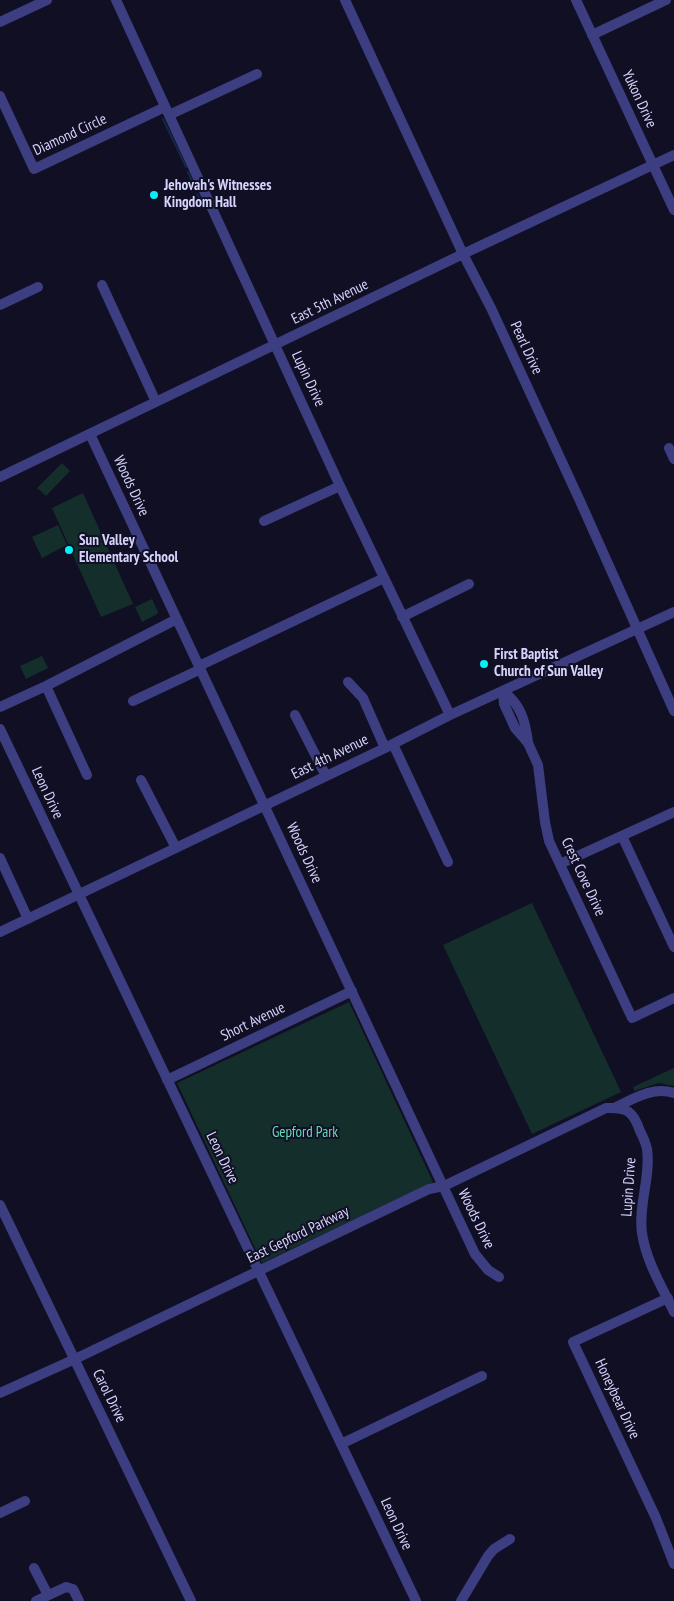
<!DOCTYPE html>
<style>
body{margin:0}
canvas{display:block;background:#110f24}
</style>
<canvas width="674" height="1601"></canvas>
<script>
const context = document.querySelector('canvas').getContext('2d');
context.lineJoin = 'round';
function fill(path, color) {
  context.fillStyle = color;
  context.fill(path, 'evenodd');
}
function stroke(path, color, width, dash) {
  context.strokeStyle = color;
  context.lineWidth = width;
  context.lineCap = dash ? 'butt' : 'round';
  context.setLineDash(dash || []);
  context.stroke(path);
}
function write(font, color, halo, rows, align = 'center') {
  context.font = font + ' "PT Sans Narrow",sans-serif';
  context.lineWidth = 4;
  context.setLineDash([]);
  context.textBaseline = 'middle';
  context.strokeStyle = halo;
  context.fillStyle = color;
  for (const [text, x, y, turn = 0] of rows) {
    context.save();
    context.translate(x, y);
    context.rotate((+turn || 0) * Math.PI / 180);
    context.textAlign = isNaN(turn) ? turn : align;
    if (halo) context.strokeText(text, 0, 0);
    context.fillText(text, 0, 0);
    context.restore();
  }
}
const green = new Path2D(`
 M62 463 70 471 46 496 37 488Z
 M83 493 133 604 101 617 52 508Z
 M58 525 67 545 42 558 32 537Z
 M152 599 158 612 157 614 142 622 135 607Z
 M42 656 48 668 26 679 20 666Z
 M532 903 621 1092 532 1134 443 945Z
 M349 1002 433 1182 262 1263 177 1083Z
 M674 1068V1086L659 1083 634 1091 633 1087Z`);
const stream = new Path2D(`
 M163 119 186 167
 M188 172 195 188
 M197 194 200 199`);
const minor = new Path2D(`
 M116 0 340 486 450 715
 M345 0 463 254 491 308 580 501 674 711
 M576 0 674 210
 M0 22 47 0
 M592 35 666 0
 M0 96 34 169 165 107
 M169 115 257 74
 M102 285 156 402
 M0 305 38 287
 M90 434 475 1254 488 1270 499 1277
 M669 448 674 459
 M0 477 463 254 674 155
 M264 521 340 486
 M402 617 469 584
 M199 666 384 578
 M348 682 363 698 385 748
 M46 686 87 775
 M503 691 504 704 515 728 528 743 538 765 545 822 549 841 632 1018 674 998
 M503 691C521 705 525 720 528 742
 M133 701 201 669
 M0 707 46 686 177 619
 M295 715 326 776
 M0 729 416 1601
 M393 744 448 862
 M141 780 176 848
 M622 836 674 947
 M0 858 28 919
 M560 864 674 812
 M0 932 385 748 450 715 674 612
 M167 1080 352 991
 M614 1108C633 1099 653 1086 674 1093
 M0 1205 191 1601
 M668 1298 573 1342 656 1518 674 1564
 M0 1393 75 1359 429 1189 444 1186 606 1108C627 1107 633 1111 640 1131 643 1137 646 1143 647 1149 651 1177 638 1205 642 1233 646 1261 662 1287 674 1312
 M341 1444 482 1376
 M0 1513 25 1501
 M34 1568 48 1595
 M36 1601 66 1587 73 1589 79 1601
 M461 1601 488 1556 494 1549 510 1539`);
const markers = [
 [154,195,5,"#09edf4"],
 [69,550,5,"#09edf4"],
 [484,664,5,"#09edf4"]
];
const streetNames = [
 ["Yukon Drive",639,99,65],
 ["Diamond Circle",70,135,-25],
 ["East 5th Avenue",330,302,-26],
 ["Pearl Drive",526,348,65],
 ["Lupin Drive",308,379,65],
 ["Woods Drive",131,486,65],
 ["East 4th Avenue",330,757,-26],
 ["Leon Drive",47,793,65],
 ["Woods Drive",304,853,65],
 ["Crest Cove Drive",583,877,65],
 ["Short Avenue",253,1022,-26],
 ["Leon Drive",222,1158,64],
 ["Lupin Drive",629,1187,-86],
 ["Woods Drive",476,1219,64],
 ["East Gepford Parkway",298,1235,-26],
 ["Carol Drive",109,1396,64],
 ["Honeybear Drive",617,1399,65],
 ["Leon Drive",396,1524,65]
];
const poiNames = [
 ["Jehovah's Witnesses",164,186],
 ["Kingdom Hall",164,203],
 ["Sun Valley",79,541],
 ["Elementary School",79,558],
 ["First Baptist",494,655],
 ["Church of Sun Valley",494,672]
];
const parkNames = [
 ["Gepford Park",305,1133]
];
fill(green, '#132e2b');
stroke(stream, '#102947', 2);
stroke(minor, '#3c3e81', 10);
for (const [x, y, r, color] of markers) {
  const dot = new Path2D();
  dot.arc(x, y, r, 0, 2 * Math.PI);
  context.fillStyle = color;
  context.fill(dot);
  stroke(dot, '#110f24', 2);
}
write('15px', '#d6d4fd', '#110f24', streetNames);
write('bold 15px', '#d6d4fd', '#110f24', poiNames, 'left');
write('15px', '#62dbb5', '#110f24', parkNames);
</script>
